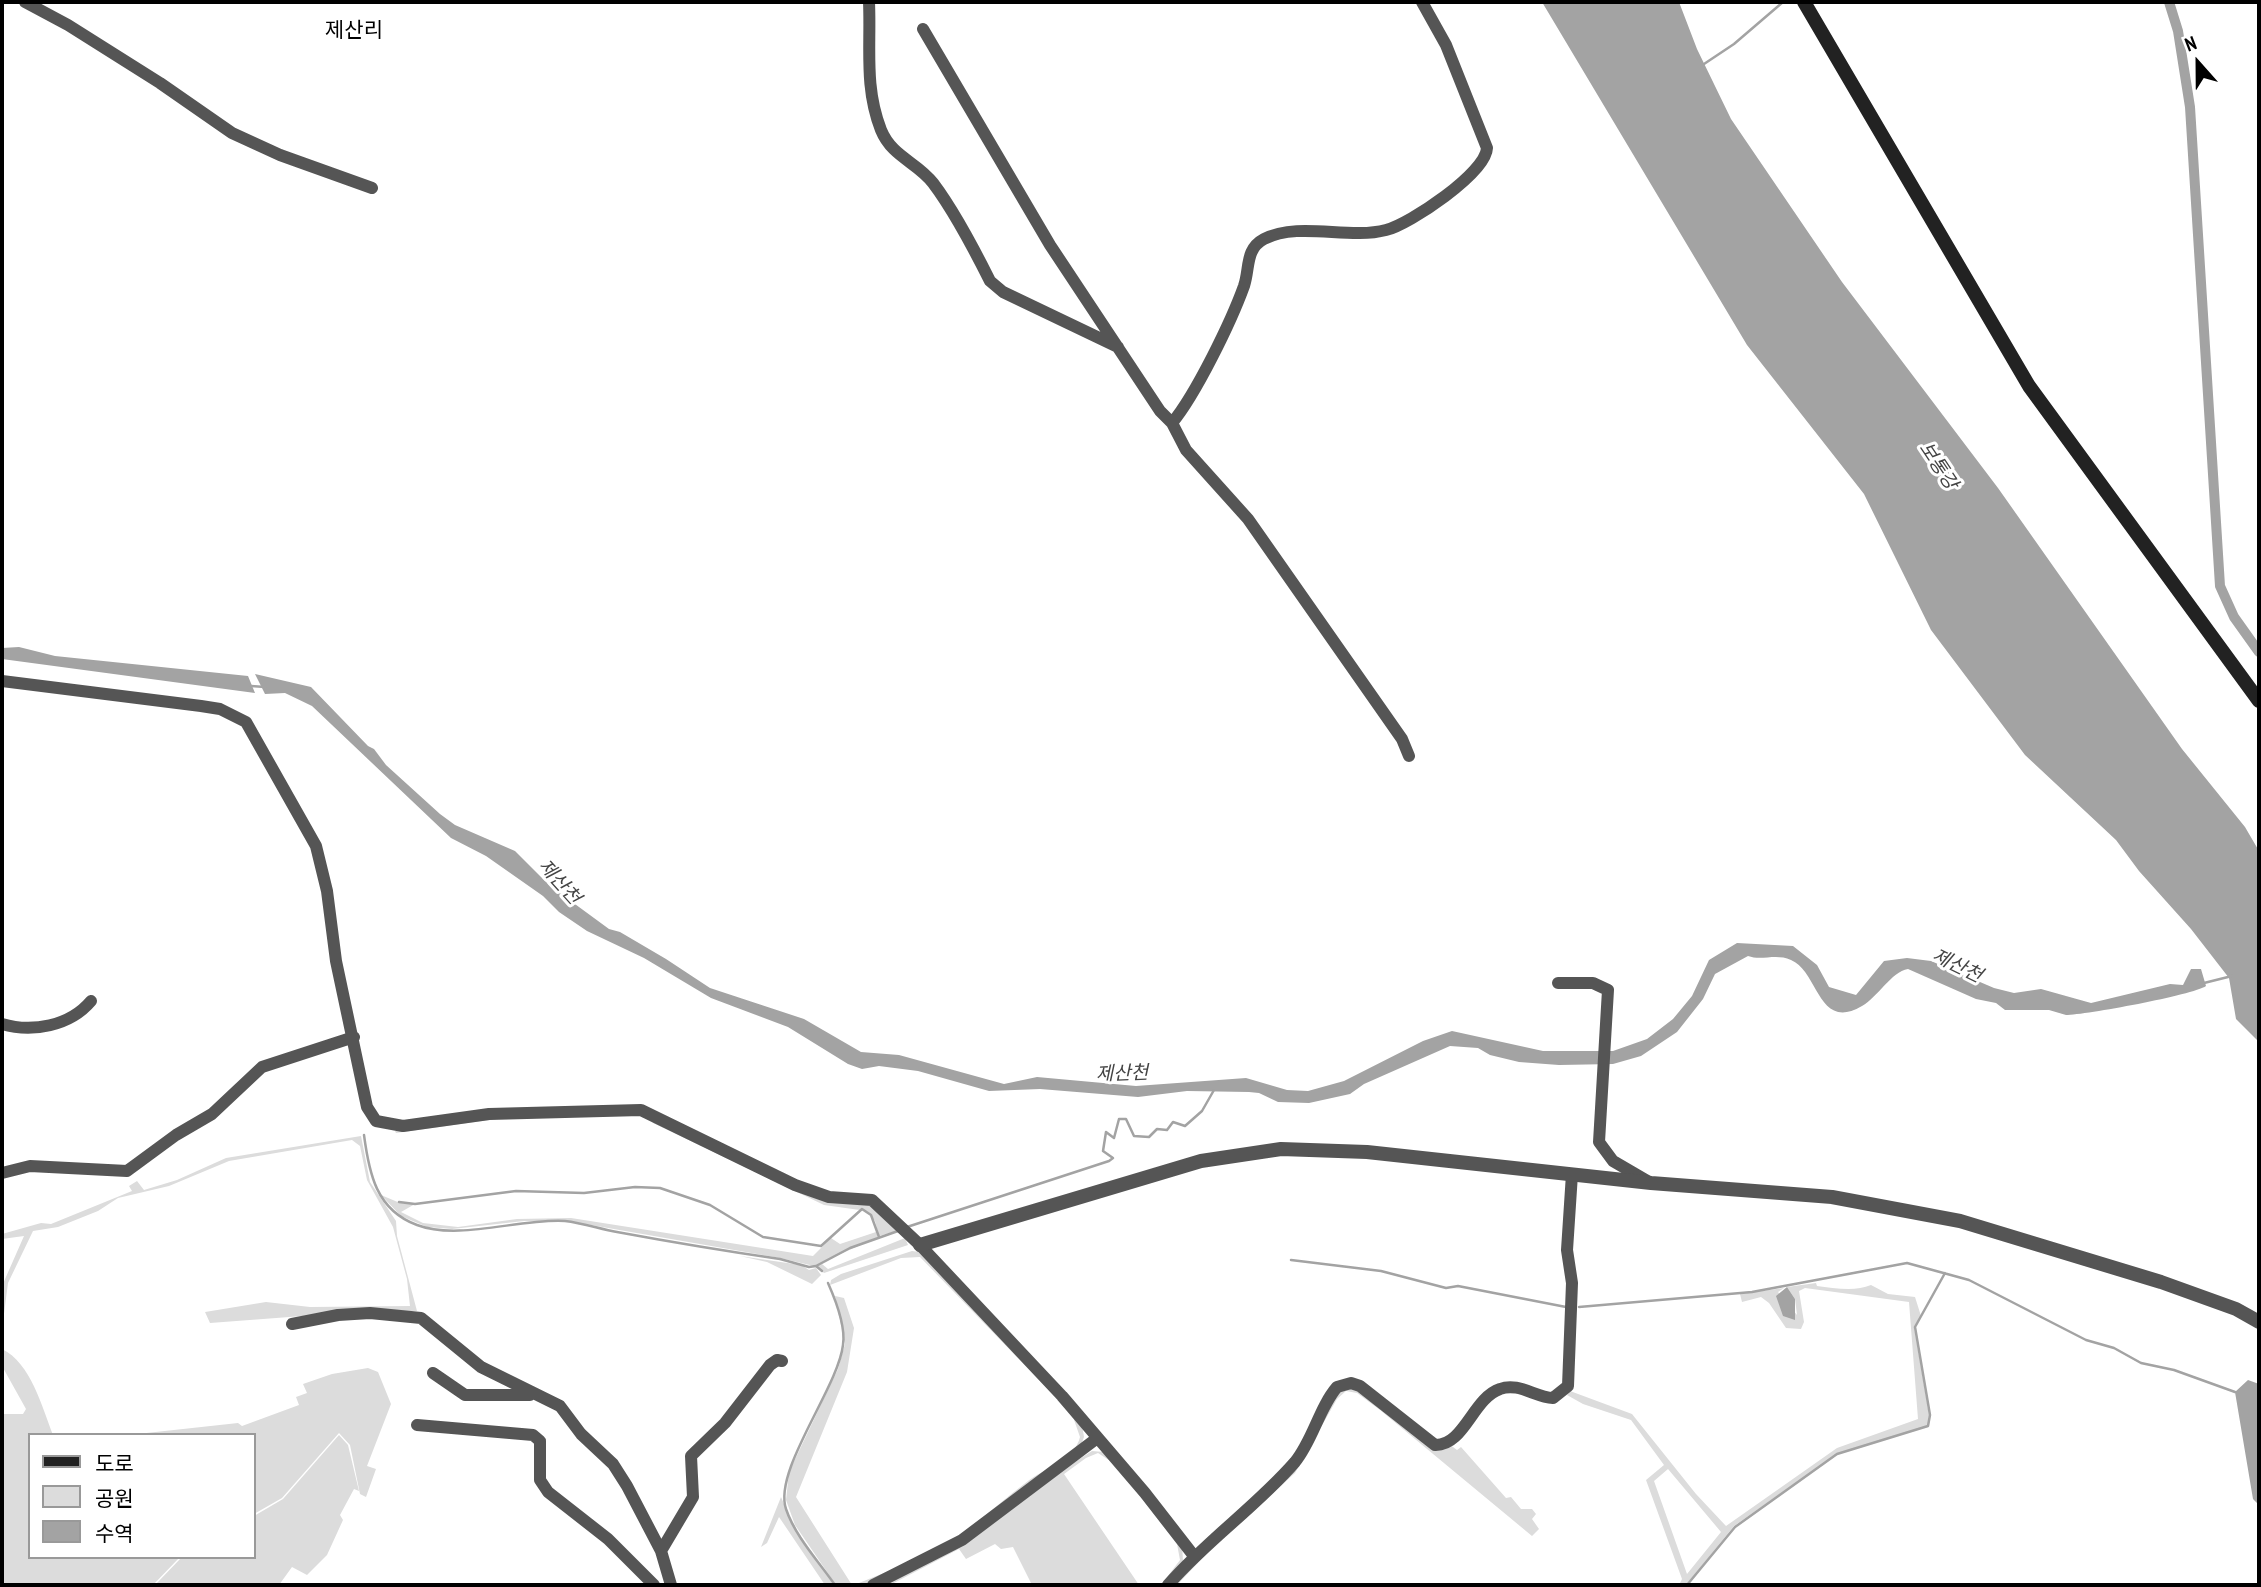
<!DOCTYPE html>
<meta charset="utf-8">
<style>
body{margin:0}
#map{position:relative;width:2261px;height:1587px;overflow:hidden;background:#fff;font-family:"PT Sans Narrow","Noto Sans KR",sans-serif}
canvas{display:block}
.frame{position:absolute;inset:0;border:4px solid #000;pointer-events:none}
.legend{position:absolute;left:28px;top:1433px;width:228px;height:126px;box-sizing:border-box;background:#fff;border:2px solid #999;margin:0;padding:9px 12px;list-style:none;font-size:21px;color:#000}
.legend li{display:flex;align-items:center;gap:14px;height:35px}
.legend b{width:35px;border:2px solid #999}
.north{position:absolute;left:2163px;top:28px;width:70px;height:70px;-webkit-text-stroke:5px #fff;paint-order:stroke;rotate:339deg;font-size:19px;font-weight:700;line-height:28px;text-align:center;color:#000}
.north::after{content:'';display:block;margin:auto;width:24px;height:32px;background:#000;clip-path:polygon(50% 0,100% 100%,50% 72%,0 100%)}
</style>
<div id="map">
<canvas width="2261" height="1587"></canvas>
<div class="frame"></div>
<ul class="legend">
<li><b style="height:9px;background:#222"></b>도로</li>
<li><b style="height:19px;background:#dcdcdc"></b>공원</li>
<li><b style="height:19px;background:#a3a3a3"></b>수역</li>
</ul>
<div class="north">N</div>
</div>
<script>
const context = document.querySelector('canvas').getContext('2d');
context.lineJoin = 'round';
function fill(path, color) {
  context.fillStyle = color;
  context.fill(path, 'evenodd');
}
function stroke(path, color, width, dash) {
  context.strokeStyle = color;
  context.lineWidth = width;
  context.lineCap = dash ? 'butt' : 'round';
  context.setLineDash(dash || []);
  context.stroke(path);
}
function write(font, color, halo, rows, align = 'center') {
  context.font = font + ' "PT Sans Narrow","Noto Sans KR",sans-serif';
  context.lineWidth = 6;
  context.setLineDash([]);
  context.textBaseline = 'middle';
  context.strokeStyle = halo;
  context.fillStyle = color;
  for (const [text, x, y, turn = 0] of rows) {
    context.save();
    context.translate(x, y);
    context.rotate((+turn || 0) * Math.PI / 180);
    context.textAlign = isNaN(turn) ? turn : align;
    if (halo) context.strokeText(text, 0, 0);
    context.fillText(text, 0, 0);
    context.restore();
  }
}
const green = new Path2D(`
 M618 1111 653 1115 773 1179 824 1199 874 1205 900 1230 879 1236 875 1221 867 1211 824 1205 653 1123 648 1116 618 1113 518 1116 396 1133 395 1131 493 1116Z
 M361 1136 370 1182 396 1221 397 1236 417 1311H369L210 1323 205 1312 266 1302 310 1307 410 1306 407 1279 393 1227 367 1180 360 1146 352 1140 229 1161 169 1186 118 1198 98 1211 58 1227 33 1231 8 1283 2 1329V1286L24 1236 2 1239V1234L41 1223 51 1224 132 1191 129 1186 137 1181 144 1190 177 1180 226 1158Z
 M381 1195 400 1203 415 1204 401 1212 423 1223 458 1227 517 1219 571 1218 813 1256 831 1238 840 1244 876 1232 878 1237 814 1266 780 1258 568 1221H524L452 1229 427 1227 401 1216Z
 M905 1238 908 1245 824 1273 817 1266 822 1264 828 1269Z
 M912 1251 919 1252 935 1266 1072 1410 1082 1425 1084 1437 1081 1445 1065 1460 1028 1483 950 1543 894 1573 863 1585H854C894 1569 934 1554 969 1528 989 1513 1008 1496 1028 1481 1044 1469 1075 1459 1080 1437L1072 1414 920 1257 901 1258 830 1285 831 1280 841 1274Z
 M740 1256 801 1265 809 1270 816 1268 821 1275 812 1284 767 1262Z
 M1816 1283 1817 1286C1834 1288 1855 1292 1871 1285L1888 1294 1915 1297 1921 1316 1914 1327 1929 1415 1928 1426 1837 1454 1734 1526 1686 1585H1679L1682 1579 1646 1480 1664 1465 1631 1420 1583 1404 1567 1395 1570 1391 1632 1414 1696 1494 1726 1526 1837 1448 1918 1419 1909 1302 1805 1288 1799 1291 1804 1322 1801 1329 1786 1328 1769 1303 1761 1297 1742 1302 1740 1294 1784 1288 1778 1292 1797 1315 1795 1299 1787 1287ZM1668 1469 1721 1532 1687 1574 1654 1481Z
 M835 1296 844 1298 854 1328 847 1372 796 1497 852 1585H836L795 1525 786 1500 789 1472 838 1369 845 1344Z
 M2 1349C31 1363 42 1407 53 1435H30V1557H180L153 1585H2V1414H23L26 1409 2 1366Z
 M368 1368 378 1372 391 1404 367 1466 376 1469 366 1497 360 1494 350 1445 339 1433 282 1498 254 1514V1435H128L238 1423 242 1426 299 1405 296 1397 307 1393 303 1384 332 1374Z
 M1348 1384 1418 1434 1449 1444 1457 1450 1461 1447 1506 1498 1511 1497 1521 1509H1532L1536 1514 1532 1519 1539 1529 1532 1536 1380 1410 1357 1393 1346 1391 1337 1399 1295 1473 1209 1551 1177 1585H1172L1284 1478 1334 1393Z
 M339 1435 348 1445 359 1491 354 1489 340 1515 343 1520 327 1555 307 1575 292 1567 279 1585H155L182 1557H254V1516L283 1499Z
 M1092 1451 1104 1452 1114 1460 1182 1544 1183 1562 1165 1585H1161L1180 1560 1177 1544 1115 1464 1098 1453 1086 1458 1064 1474 1139 1585H1032L1013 1547 1001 1549 995 1544 966 1559 959 1549 890 1585H882L975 1535 1040 1484Z
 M781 1497 793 1525 834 1585H825L779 1517 767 1543 761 1547Z`);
const water = new Path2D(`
 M1542 2H1679L1697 49 1731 119 1842 282 1998 488 2182 749 2245 827 2259 851V1042L2236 1019 2229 978 2191 929 2139 871 2116 840 2025 755 1931 630 1864 494 1747 345Z
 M19 647 55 656 248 676 255 693 2 659V648Z
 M255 674 311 687 368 746 374 749 386 765 440 814 455 825 515 851 549 885 609 929 620 932 666 959 710 988 804 1019 861 1052 899 1055 1004 1084 1037 1077 1136 1086 1246 1078 1287 1090 1308 1091 1344 1081 1423 1041 1452 1031 1543 1051H1613L1647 1039 1673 1019 1692 996 1709 960 1737 943 1793 946 1817 965 1829 987 1856 995 1884 961 1907 958 1931 961 1994 988 2014 993 2041 989 2091 1003 2170 984 2183 985 2191 969H2201L2206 986C2193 995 2085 1015 2066 1015L2049 1010H2005L1996 1003 1976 999 1908 969C1891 972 1878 997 1862 1006 1818 1032 1819 972 1791 960 1776 953 1762 961 1748 956L1715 974 1703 999 1677 1032 1641 1056 1613 1064 1559 1065 1519 1062 1490 1055 1478 1048 1450 1046 1364 1084 1350 1094 1309 1103 1278 1102 1259 1093 1249 1092 1187 1091 1138 1097 1040 1089 989 1091 918 1071 879 1066 862 1069 848 1064 788 1027 711 998 644 958 587 931 559 912 543 896 486 856 451 838 312 706 285 693 265 694Z
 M1787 1287 1795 1299V1320L1783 1316 1776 1296Z
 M2248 1380 2259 1384V1505L2253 1499 2235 1392Z`);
const stream = new Path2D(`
 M1704 64 1734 44 1783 2
 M251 686 265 687
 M2204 983 2232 976
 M364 1135C369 1173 376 1210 417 1225 459 1241 520 1218 565 1221 583 1223 600 1229 617 1232 671 1242 725 1251 780 1259L809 1267 816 1266
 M399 1202 415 1204 516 1191 584 1193 635 1187 660 1188 710 1205 763 1237 821 1246 862 1209 871 1215 879 1237
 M907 1227 1109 1161 1113 1158 1103 1151 1106 1132 1114 1138 1119 1119H1126L1134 1136 1149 1137 1157 1129 1167 1130 1173 1122 1185 1126 1202 1111 1214 1090
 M1291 1260 1381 1271 1446 1288 1458 1286 1566 1307
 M822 1271 816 1266 850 1248 898 1231
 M828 1283C836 1301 846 1326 843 1345 838 1388 773 1470 786 1509 795 1536 819 1562 835 1585
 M1579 1307 1752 1292 1907 1263 1969 1280 2086 1340 2114 1348 2141 1363 2174 1370 2235 1392
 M1687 1585 1735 1527 1837 1454 1928 1426 1930 1415 1915 1327 1945 1273`);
const canal = new Path2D(`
 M2169 2 2178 31 2190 107 2220 586 2234 617 2259 652`);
const minor = new Path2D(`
 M25 2 68 25 160 83 232 133 280 155 372 188
 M869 2C871 46 864 87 881 130 892 157 917 162 933 183 955 212 974 249 990 281L1003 292 1118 347
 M923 29 1050 245 1160 411 1172 423 1186 450 1248 519 1402 739 1409 756
 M1172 423C1196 394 1231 322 1244 286 1250 268 1245 249 1264 239 1300 221 1348 240 1386 230 1410 224 1486 173 1487 148L1446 45 1422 2
 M2 681 201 706 220 709 246 722 316 846 327 891 336 961 367 1107 376 1121 403 1126 489 1114 641 1110 795 1185 829 1197 872 1200 920 1245 1062 1396 1145 1493 1194 1556
 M1558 983H1593L1608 990 1599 1142 1613 1161 1649 1182
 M2 1024C32 1033 70 1026 91 1001
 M2 1173 30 1166 127 1171 176 1135 212 1114 262 1067 354 1037
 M292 1324 338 1315 370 1313 421 1318 481 1367 560 1406 581 1434 613 1464 627 1486 661 1551 671 1585
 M433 1373 465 1395H530
 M417 1425 533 1435 540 1441V1480L548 1492 608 1539 654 1585
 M661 1551 693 1497 691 1456 725 1423 770 1365 777 1360 782 1361
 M873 1585 962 1540 1096 1439
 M1168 1585C1207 1540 1257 1506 1295 1462 1313 1440 1319 1408 1337 1387L1351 1383 1360 1386 1435 1445C1464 1446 1473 1398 1500 1389 1518 1382 1535 1397 1553 1398L1568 1386 1572 1283 1567 1250 1572 1174`);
const tertiary = new Path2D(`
 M920 1245 1201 1161 1281 1149 1367 1152 1651 1183 1832 1197 1960 1221 2161 1282 2236 1309 2259 1322`);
const secondary = new Path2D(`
 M1804 2 2029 386 2259 701`);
const waterNames = [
 ["보통강",1938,466,56],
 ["제산천",559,882,48],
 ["제산천",1957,966,26],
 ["제산천",1122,1074,-2]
];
const quarterNames = [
 ["제산리",354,31]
];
fill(green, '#dcdcdc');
fill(water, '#a3a3a3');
stroke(stream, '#a3a3a3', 2.5);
stroke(canal, '#a3a3a3', 10);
stroke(minor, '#555', 12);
stroke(tertiary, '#555', 14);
stroke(secondary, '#222', 14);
write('italic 19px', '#444', '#fff', waterNames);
write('21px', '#000', '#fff', quarterNames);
</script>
